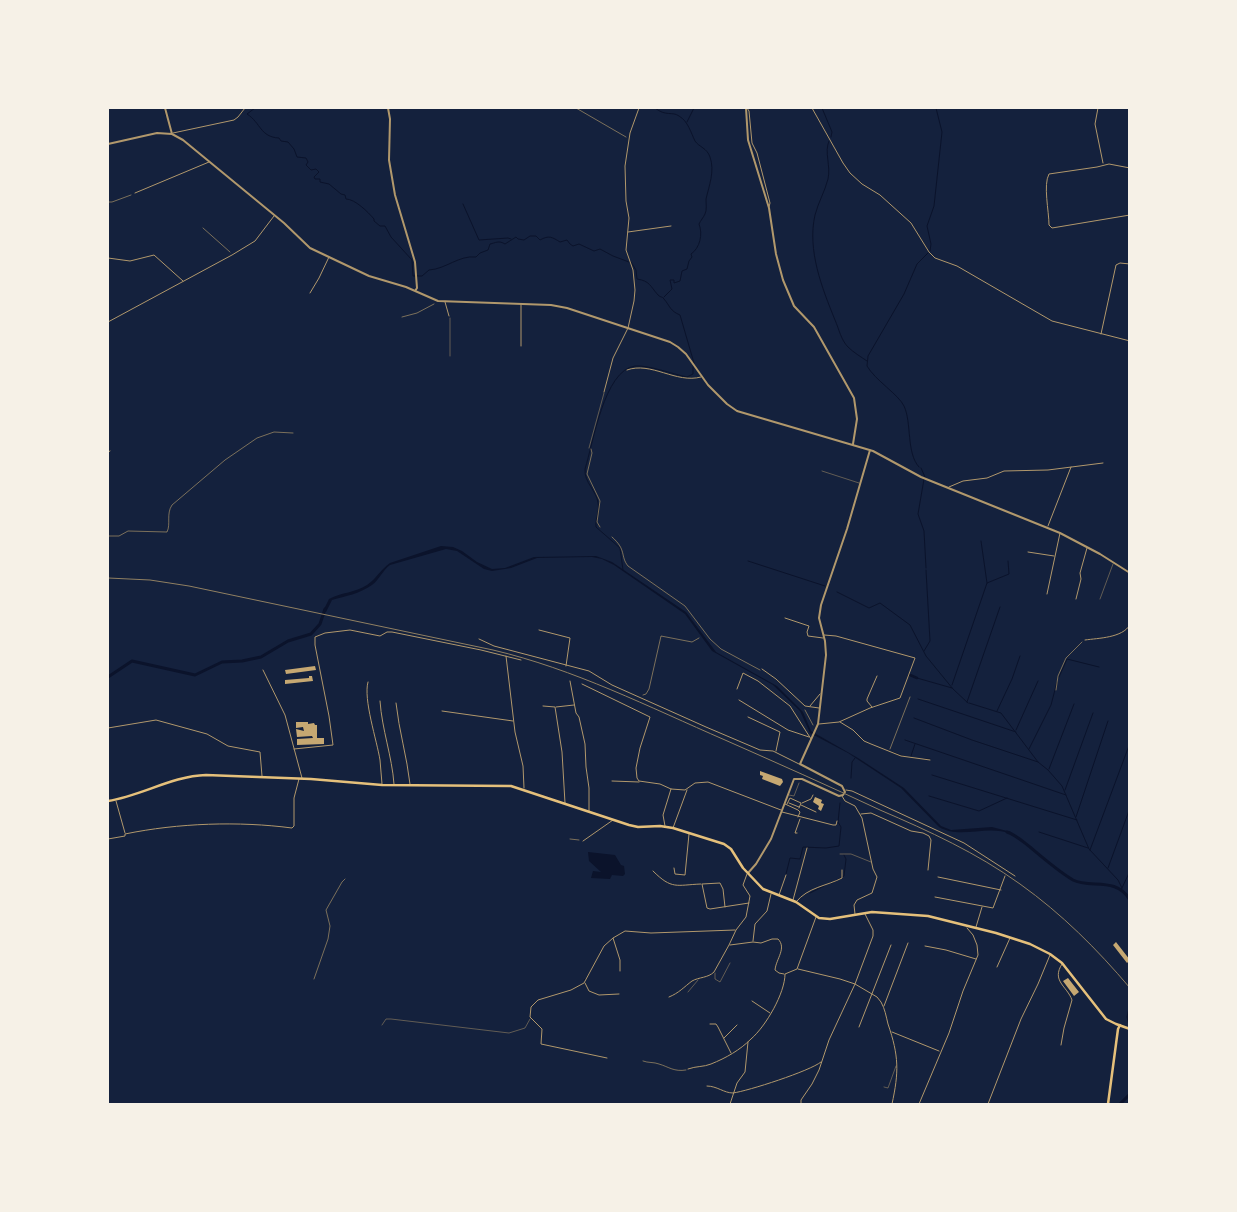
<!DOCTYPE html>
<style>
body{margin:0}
#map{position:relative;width:1237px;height:1212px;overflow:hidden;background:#14213d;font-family:"Sofia Sans Condensed",sans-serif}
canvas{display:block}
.frame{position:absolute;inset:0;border:109px solid #f6f1e7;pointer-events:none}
</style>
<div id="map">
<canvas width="1237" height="1212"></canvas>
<div class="frame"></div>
</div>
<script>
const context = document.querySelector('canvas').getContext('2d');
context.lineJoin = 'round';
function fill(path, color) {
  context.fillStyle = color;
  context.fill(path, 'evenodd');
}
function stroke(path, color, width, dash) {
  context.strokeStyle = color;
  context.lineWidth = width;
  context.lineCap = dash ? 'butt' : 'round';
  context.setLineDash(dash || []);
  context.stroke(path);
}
const water = new Path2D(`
 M441 546 453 547 462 551 477 562 492 569 505 568 534 557 596 556 612 562 686 612 716 652 777 686 803 712 811 731 858 758 904 788 941 826 951 830 992 827 1011 832V834C987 824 961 840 939 827L901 788 848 753 810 733 800 711 773 685 712 651 685 614 614 565 602 559 592 557 537 558 511 568 492 571 484 569 457 551 446 549 390 565C383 570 379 580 372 585 359 594 346 596 332 600L326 612 323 611 329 599C342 592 355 593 367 585 376 579 381 569 390 563Z
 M588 852 615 855 621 865 624 866 625 874 623 876 612 875 610 879 591 878 593 871 601 872 589 861Z`);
const stream = new Path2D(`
 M164 108 166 116
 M255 108 247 114C261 123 260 137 279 138L281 141 288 142 294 149 297 157 306 158 308 162 306 165 311 170 316 169 319 172 314 177 315 179H320V182L329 184 341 194 345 195 346 199C355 199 368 212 374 219V221L380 226H385L391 237 412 260 413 276H422L429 270C446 269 459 255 476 257L480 253 488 250 490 244C495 243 499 240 505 244L516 237 518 239 524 240 530 236H536L540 240C549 235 552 237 560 242L567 240 570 244 573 246 579 244 594 251 600 249 613 256 629 262
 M655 108C666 117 672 111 679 116 688 121 691 133 695 141 699 147 707 148 710 157 715 171 709 186 706 199 706 204 707 210 705 214 703 218 701 220 699 224 703 234 700 248 691 254L692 257 689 261 687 269 682 271 680 281 674 283V280H670L672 289 664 297
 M822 108 832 132 831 137
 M687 122 694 108
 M829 141C824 152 831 166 828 179 825 191 818 203 815 215 807 250 822 288 835 320 839 329 841 340 848 347 853 352 861 357 867 361
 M463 204 479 240 508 238 511 239
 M930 251 931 244 927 226 934 206 942 132 936 108
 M631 262 636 270 637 279C650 281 650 286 658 295 661 298 662 296 664 299 670 306 670 311 680 315L694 363
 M919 467C906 453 912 423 904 406 899 395 875 380 867 366L868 356 904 294 917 264 928 253
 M921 468 925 477
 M924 479 918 514 924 531 926 568
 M981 541 987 583
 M748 561 825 586
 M623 570 620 548 596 527C595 519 600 511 598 503 597 491 584 483 585 469 593 444 604 370 635 366 649 365 672 374 687 377L693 374V367
 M837 592 869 608 880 603 910 625 926 656 953 689 968 703
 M924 651 930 641 926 570
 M1059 677 1067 659 1099 667
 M917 678 952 688
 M952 685 987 583 1009 574 1008 561
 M918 699 1016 732
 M967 702 1000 607
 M969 703 1001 713 1038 762 1048 770 1062 786 1089 849 1118 880 1122 888
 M997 711 1012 679 1020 656
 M914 718 972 740 1038 762
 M1016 730 1038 681
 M905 740 1066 795
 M1029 749 1051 705 1057 682
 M892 752 903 756
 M911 756 915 744
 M924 759H930
 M1049 769 1074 704
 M932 775 1077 820
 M851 778 852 762 855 758
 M1065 790 1093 713
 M929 796 979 811 1007 798
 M1076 817 1108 721
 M1039 832 1088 848
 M1090 850 1130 743
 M1108 868 1130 808
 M786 874 790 858 800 859 803 847 826 848 839 846 841 827 838 822 840 803
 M832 883 844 876 846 859 844 855
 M1121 890 1130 871
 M810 893 824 886
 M584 980 585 979`);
const canal = new Path2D(`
 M910 675 917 678`);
const river = new Path2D(`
 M108 677 132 661 195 675 222 662 242 661 261 657 288 641 311 634 320 624 325 609
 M1007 832C1016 835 1022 841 1030 847 1043 858 1058 871 1073 880 1090 889 1116 876 1130 900
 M1130 1008 1128 1017 1130 1025
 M1120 1104 1130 1094`);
const building = new Path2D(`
 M315 666 316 670 286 674 285 670Z
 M309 676H312L313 681 285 684V680L309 678Z
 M296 722H308V724L314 723 315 725H317V738H324V744L297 745V739L313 738 312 736 297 737 296 729 304 731 303 727 296 728Z
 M760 771 782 779 783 782 780 786 762 779 763 776 760 775Z
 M815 797 822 800 821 803 824 804 821 811 818 809 819 806 813 802Z
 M1116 942 1130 960 1127 963 1113 945Z
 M1068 978 1079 992 1074 996 1063 981Z`);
const path = new Path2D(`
 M576 108 626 137
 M108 202H112L131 195
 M203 228 230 252
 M402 317 417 313 434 304
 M591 449 592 453 587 474 600 501 597 522 600 527
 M108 536H119L128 531 167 532C171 524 166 514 172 505L225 460 257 438 274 432 293 433
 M612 537C627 550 620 556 628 566L685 606 710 639 721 649 760 670
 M1056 690 1058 676 1066 658 1082 642
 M643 695 646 694 649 689 661 636 692 642 699 638
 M805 710 813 725
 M890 749 910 697
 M570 839 579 840
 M314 979 328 939 330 926 326 910 342 882 345 879
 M643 1061C648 1063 654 1062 659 1064 669 1067 674 1072 686 1070`);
const service = new Path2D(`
 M450 318V356
 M589 448 604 393
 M822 471 859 483
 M1100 599 1113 564
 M789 795 794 796 799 783
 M840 854H851L871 862
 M715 973V979L720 982 730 963
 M688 992 698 980
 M382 1025 386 1019H391L509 1033 525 1028 530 1019
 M884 1087 888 1088 896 1066`);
const pedestrian = new Path2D(`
 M789 803 799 807
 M802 803 811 799 813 795
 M787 804 790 798 801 803 799 808
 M801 805 816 812`);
const minor = new Path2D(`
 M747 108 749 111 752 143 757 153 770 203 769 207
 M812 108 843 163 850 173 862 184 880 195 911 223 929 252 935 258 957 266 1052 321 1130 341
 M1098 108 1095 124 1103 163
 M173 133 234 120 238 117 245 108
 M1130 168 1109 164 1097 167 1049 174C1043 185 1049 211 1049 225L1052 228 1130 215
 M135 193 209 162
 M628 232 671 226
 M108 258 130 261 154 255 183 281
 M310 293 319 278 329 257
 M445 302 449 316
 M108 322 232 255 255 241 274 216
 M1101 334 1116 265 1120 263 1130 264
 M521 346V304
 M627 370C651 361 676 384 701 377
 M604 392 613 358 628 328 634 301 635 290 633 270 626 250 629 218 626 201 625 166 630 133 639 108
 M108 452 110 451
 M949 487 963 481 987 478 1004 471 1048 470 1103 463
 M1048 526 1071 467
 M1028 552 1054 556
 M1047 594 1060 533
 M1076 599 1081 579 1080 573 1087 548
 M785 618 809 626 807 632 808 636 823 638
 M539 630 570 638 566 666
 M479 639 494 646 589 671 612 685 706 727 760 750 773 751 799 764
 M1085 640C1099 638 1122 638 1130 625
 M506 656 515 732 523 766 524 788
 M762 669 776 679 805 706 819 708
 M263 670 285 715 302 778
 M570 681 576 713 579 717 585 744 586 767 589 788V811
 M368 682C363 699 377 741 380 760 381 768 381 776 382 784
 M582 684 650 717 640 748 636 768 637 778 639 781 660 784 671 789 685 790 695 783 708 782 781 810
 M737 689 743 673 758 681 790 706 811 739
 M739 700 788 730 809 737
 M380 701C382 730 392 756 394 784
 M396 703C399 731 407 757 410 784
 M543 706 555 707 562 752 565 803
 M810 706 820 694
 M556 707 574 705
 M872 707 867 701V699L877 676
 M442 711 513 721
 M748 717 780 732 776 751
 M840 722 853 730 864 741 871 744 901 756 930 760
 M819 724 839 722 870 708 900 698 915 658 836 636 824 635
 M108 728 156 720 207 734 228 746 260 752 262 776
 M294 749 333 745 329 716 315 645V637L325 633 350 630 380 636 387 632H392L481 650 521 660
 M612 781 639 782
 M846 790 852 791 964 843 1015 876
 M842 796 845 801 855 806 862 818 873 869 877 877 872 893 857 900 854 905 855 914
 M116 801 125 833
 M785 804 798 810 800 812 798 817
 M782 812 833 825H836L837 821
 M861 814 871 813 911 831 923 833 929 836 931 840 928 870
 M665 826 663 815 671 789
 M673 828 687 790
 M797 833H795L800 819
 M108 839 125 836V834C178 823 239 821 292 828L294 826V798L299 779
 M583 841 613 820
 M674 868 675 874 685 875 689 834
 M653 871C672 890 676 885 701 884
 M938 877 1001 890
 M779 895 786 875
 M935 897 993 908 1005 876
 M793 900 807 848
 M796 902C808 887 827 886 842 878V870
 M725 907 723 889 720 883 702 884 707 908 710 909 749 903
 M976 927 982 907
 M753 941 755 924 767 911 771 894
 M730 945 753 942 761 943 772 939H778C787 948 776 959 775 970L779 973 784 974
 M925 946 946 950 976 959
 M997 967 1010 938
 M798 969 840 979 855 984 877 997 881 1002C885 1009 886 1016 888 1024 899 1056 899 1072 892 1104
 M620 971V960L613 938 625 931 651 933 735 930
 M585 983 589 991 599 995 619 994
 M669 997C679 993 684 987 692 981 699 977 708 978 714 972L729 945 736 930 746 917 750 896 743 885 747 874
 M752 1001 770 1013
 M884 1006 908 943
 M710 1024H716L718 1027 731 1053
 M859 1027 891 945
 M892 1032 939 1051
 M724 1038 737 1025
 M1061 1045 1064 1028 1072 1000C1067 986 1051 981 1062 964
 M607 1058 541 1044 542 1029 530 1017 531 1007 538 1000 571 990 584 983 604 946 613 938
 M688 1069C696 1066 704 1067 711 1064 726 1058 740 1050 751 1039 766 1026 785 993 785 974L797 969 816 917
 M707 1086C717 1086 724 1093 733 1093 748 1091 810 1071 821 1062
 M730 1104 737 1083 745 1072 748 1042
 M801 1104V1100L812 1084 819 1070 829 1040 855 984 873 936V930L865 914
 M919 1104 949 1033 963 991 978 955 977 945 973 935 967 928
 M988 1104 1021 1019 1038 984 1050 955`);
const tertiary = new Path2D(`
 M165 108 172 134
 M388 108 390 119 389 160 395 195 415 262 417 288 415 291
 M746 108 748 140 769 208 776 254 783 280 794 306 814 327 854 398 857 419 853 444
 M108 144 157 133 172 134 183 140 284 223 310 248 369 276 406 287 438 301 551 305 567 308 670 342 678 347 686 354 708 385 727 404 737 411 873 451 921 477 1060 533 1100 554 1130 573
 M748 873 756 864 771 839 794 779H802L839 796 843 795 845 792 842 786 800 764 818 724 826 655 825 641 819 618 821 605 847 529 870 450`);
const secondary = new Path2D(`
 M1108 1104 1118 1029 1120 1025`);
const primary = new Path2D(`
 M108 801C141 796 172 776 206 775L311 779 382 785 511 786 629 825 638 827 660 826 673 828 724 844 731 849 743 868 763 889 796 902 819 918 830 919 872 912 928 916 996 933 1030 944 1050 954 1062 963 1106 1019 1116 1024 1130 1029`);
const rail = new Path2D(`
 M108 578 150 580 189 586 493 650C574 669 649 707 725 740 777 763 829 786 880 810 929 831 977 853 1020 884 1062 914 1097 949 1130 988`);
fill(water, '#0b132b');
stroke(stream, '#0b132b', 1);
stroke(canal, '#0b132b', 2.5);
stroke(river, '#0b132b', 3);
fill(building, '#c6a872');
stroke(path, '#e5c07b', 0.5);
stroke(service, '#b1986c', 0.5);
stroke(pedestrian, '#b1986c', 1);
stroke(minor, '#b1986c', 1);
stroke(tertiary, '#b1986c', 2);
stroke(secondary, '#e5c07b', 2.5);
stroke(primary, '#e5c07b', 2.5);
stroke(rail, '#918062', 1);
</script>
